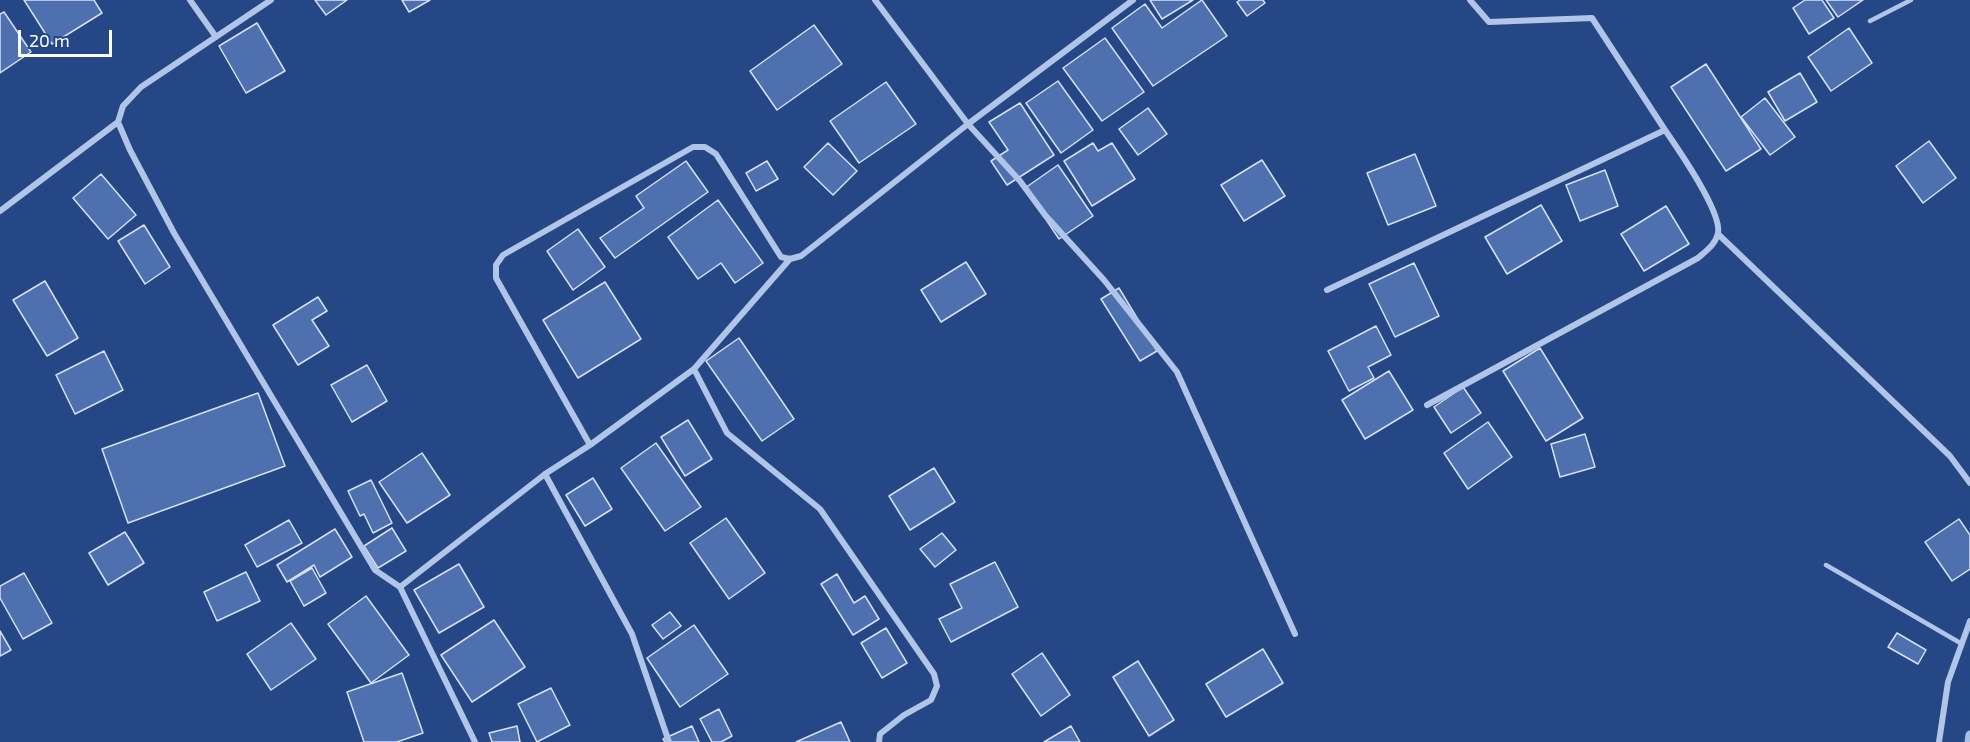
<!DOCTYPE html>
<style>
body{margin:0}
#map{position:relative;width:1970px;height:742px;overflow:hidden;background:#264786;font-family:"Exo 2",sans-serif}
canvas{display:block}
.scale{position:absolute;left:18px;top:30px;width:94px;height:27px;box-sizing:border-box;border:3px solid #fff;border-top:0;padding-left:8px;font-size:18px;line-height:21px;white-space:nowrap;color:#fff;-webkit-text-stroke:4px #264786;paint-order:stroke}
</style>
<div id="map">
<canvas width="1970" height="742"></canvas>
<div class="scale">20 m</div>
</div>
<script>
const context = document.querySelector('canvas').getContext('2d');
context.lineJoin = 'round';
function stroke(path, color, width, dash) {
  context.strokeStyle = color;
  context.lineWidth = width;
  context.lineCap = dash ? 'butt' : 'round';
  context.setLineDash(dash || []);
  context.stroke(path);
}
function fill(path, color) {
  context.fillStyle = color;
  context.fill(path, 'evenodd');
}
const stream = new Path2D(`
 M1969 742 1970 735`);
const building = new Path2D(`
 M24 0H94L102 13 52 44Z
 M315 0H347L326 15Z
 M402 0H430L409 12Z
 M1150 0H1193L1162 19Z
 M1202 0 1227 36 1153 86 1112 28 1145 4 1162 28Z
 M1240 0H1263L1265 3 1247 16 1237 2Z
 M1805 0H1822L1834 18 1809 34 1793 8Z
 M1826 0H1863L1838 17Z
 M4 12 31 52 0 73V14Z
 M257 23 285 71 246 93 219 46Z
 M814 25 842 64 777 110 750 71Z
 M1849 28 1872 63 1831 91 1808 57Z
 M1105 38 1144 92 1102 121 1063 68Z
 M1706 64 1761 149 1726 171 1671 87Z
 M1800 73 1817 102 1785 121 1768 92Z
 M1058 81 1093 130 1061 153 1026 103Z
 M886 82 916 124 859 163 830 121Z
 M1765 98 1795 137 1770 155 1741 117Z
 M1020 103 1054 155 1007 185 991 161 1008 150 989 122Z
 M1148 108 1167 134 1138 155 1119 129Z
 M1929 141 1956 178 1923 203 1896 166Z
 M828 143 857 171 833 195 804 167Z
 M1093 143 1098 151 1112 143 1135 179 1092 206 1064 161Z
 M1415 154 1436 206 1388 225 1367 173Z
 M1262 160 1285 196 1244 221 1221 185Z
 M686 161 708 192 615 258 600 238 644 208 636 196Z
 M767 161 778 179 756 191 746 173Z
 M1058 165 1093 216 1059 239 1025 188Z
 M1605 170 1618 206 1580 221 1566 185Z
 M101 174 136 215 108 239 73 198Z
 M718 200 763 263 735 283 721 263 698 279 668 237Z
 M1541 205 1562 241 1507 274 1485 237Z
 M1666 206 1689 244 1644 271 1621 234Z
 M144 225 170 267 145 284 118 241Z
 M578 229 605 267 573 290 547 251Z
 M966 262 986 294 941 322 921 290Z
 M1414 263 1439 316 1395 337 1369 284Z
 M45 281 78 338 47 356 13 300Z
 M605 282 641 339 578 378 543 320Z
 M1119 288 1157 351 1140 361 1101 299Z
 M318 297 327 311 312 320 329 346 298 365 273 325Z
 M1376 326 1391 355 1368 367 1374 378 1349 391 1328 351Z
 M739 338 794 419 762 441 706 361Z
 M1540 348 1583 418 1546 441 1503 371Z
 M104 351 123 390 75 414 56 375Z
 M367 365 387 401 352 422 331 385Z
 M1389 371 1413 410 1365 439 1342 400Z
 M1463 387 1481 413 1451 433 1434 407Z
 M258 393 285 466 128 523 102 449Z
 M688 420 712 459 685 476 661 437Z
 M1488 422 1512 457 1468 489 1444 453Z
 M1585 434 1595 467 1560 477 1551 444Z
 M656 443 701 507 665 531 621 468Z
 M422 453 450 495 407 523 379 482Z
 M934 468 955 502 910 530 889 496Z
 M593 478 612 509 585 526 566 495Z
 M371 480 392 523 373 533 364 514 360 516 348 491Z
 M726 518 765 573 729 599 690 543Z
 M1959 519 1970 535V569L1952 581 1925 542Z
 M289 520 302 543 257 567 245 545Z
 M392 528 406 551 378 568 364 546Z
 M335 529 352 557 320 577 314 565 287 582 277 565Z
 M125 532 144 563 108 585 89 553Z
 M942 533 956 550 935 567 920 549Z
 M995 562 1018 607 951 642 939 619 962 608 950 584Z
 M459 564 484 607 439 633 414 590Z
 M312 568 326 593 304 606 290 581Z
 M246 572 260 601 217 621 204 592Z
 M24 573 52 623 23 639 0 598V586Z
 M837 574 854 603 865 596 879 619 853 635 821 584Z
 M366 596 409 655 371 683 328 624Z
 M670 612 681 626 663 639 652 625Z
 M494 620 525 667 472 702 441 655Z
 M291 623 316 659 271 690 247 654Z
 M694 625 728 674 680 707 647 658Z
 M886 628 907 663 882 678 861 643Z
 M0 631 11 650 0 656Z
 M1897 633 1926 650 1918 664 1888 647Z
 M1263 649 1283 683 1226 717 1206 684Z
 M1042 653 1070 695 1041 716 1012 674Z
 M1138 661 1174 720 1149 736 1113 677Z
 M402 673 423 733 397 742H364L347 692Z
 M551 688 570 725 537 742 518 704Z
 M719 709 732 736 721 742H712L700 719Z
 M841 722 850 742H796Z
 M517 726 520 742H492L489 733Z
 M692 726 699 742H665L663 739Z
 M1071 726 1080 742H1044Z`);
const lane = new Path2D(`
 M1870 21 1911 0
 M1826 565 1962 644`);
const street = new Path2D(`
 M190 0 216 37
 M271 0 141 87 123 106 118 122 130 150 174 233 375 570 400 587
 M875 0 968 124 1020 181 1045 215 1104 280 1177 372 1295 634
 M1470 0 1489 22 1592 18 1665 130
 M0 211 118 122
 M1718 234 1950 456 1970 483
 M1327 290 1665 130C1678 149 1722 212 1718 233 1716 244 1706 251 1698 258L1427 405
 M694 369 790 259
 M590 445 496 278V265L503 255 693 147H705L716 154 781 257 790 259 801 256 968 124 1133 0
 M545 474 632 634 669 742
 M475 742 400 587 545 474 590 445 694 369 727 433 820 509 934 674 937 686 931 700 904 715 880 734 879 742
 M1939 742 1948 682 1970 621`);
stroke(stream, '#a5bfe9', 9);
fill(building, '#4e70ae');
stroke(building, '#d5e1f7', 1.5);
stroke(lane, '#b1c5e8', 4.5);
stroke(street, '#b1c5e8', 6);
</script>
